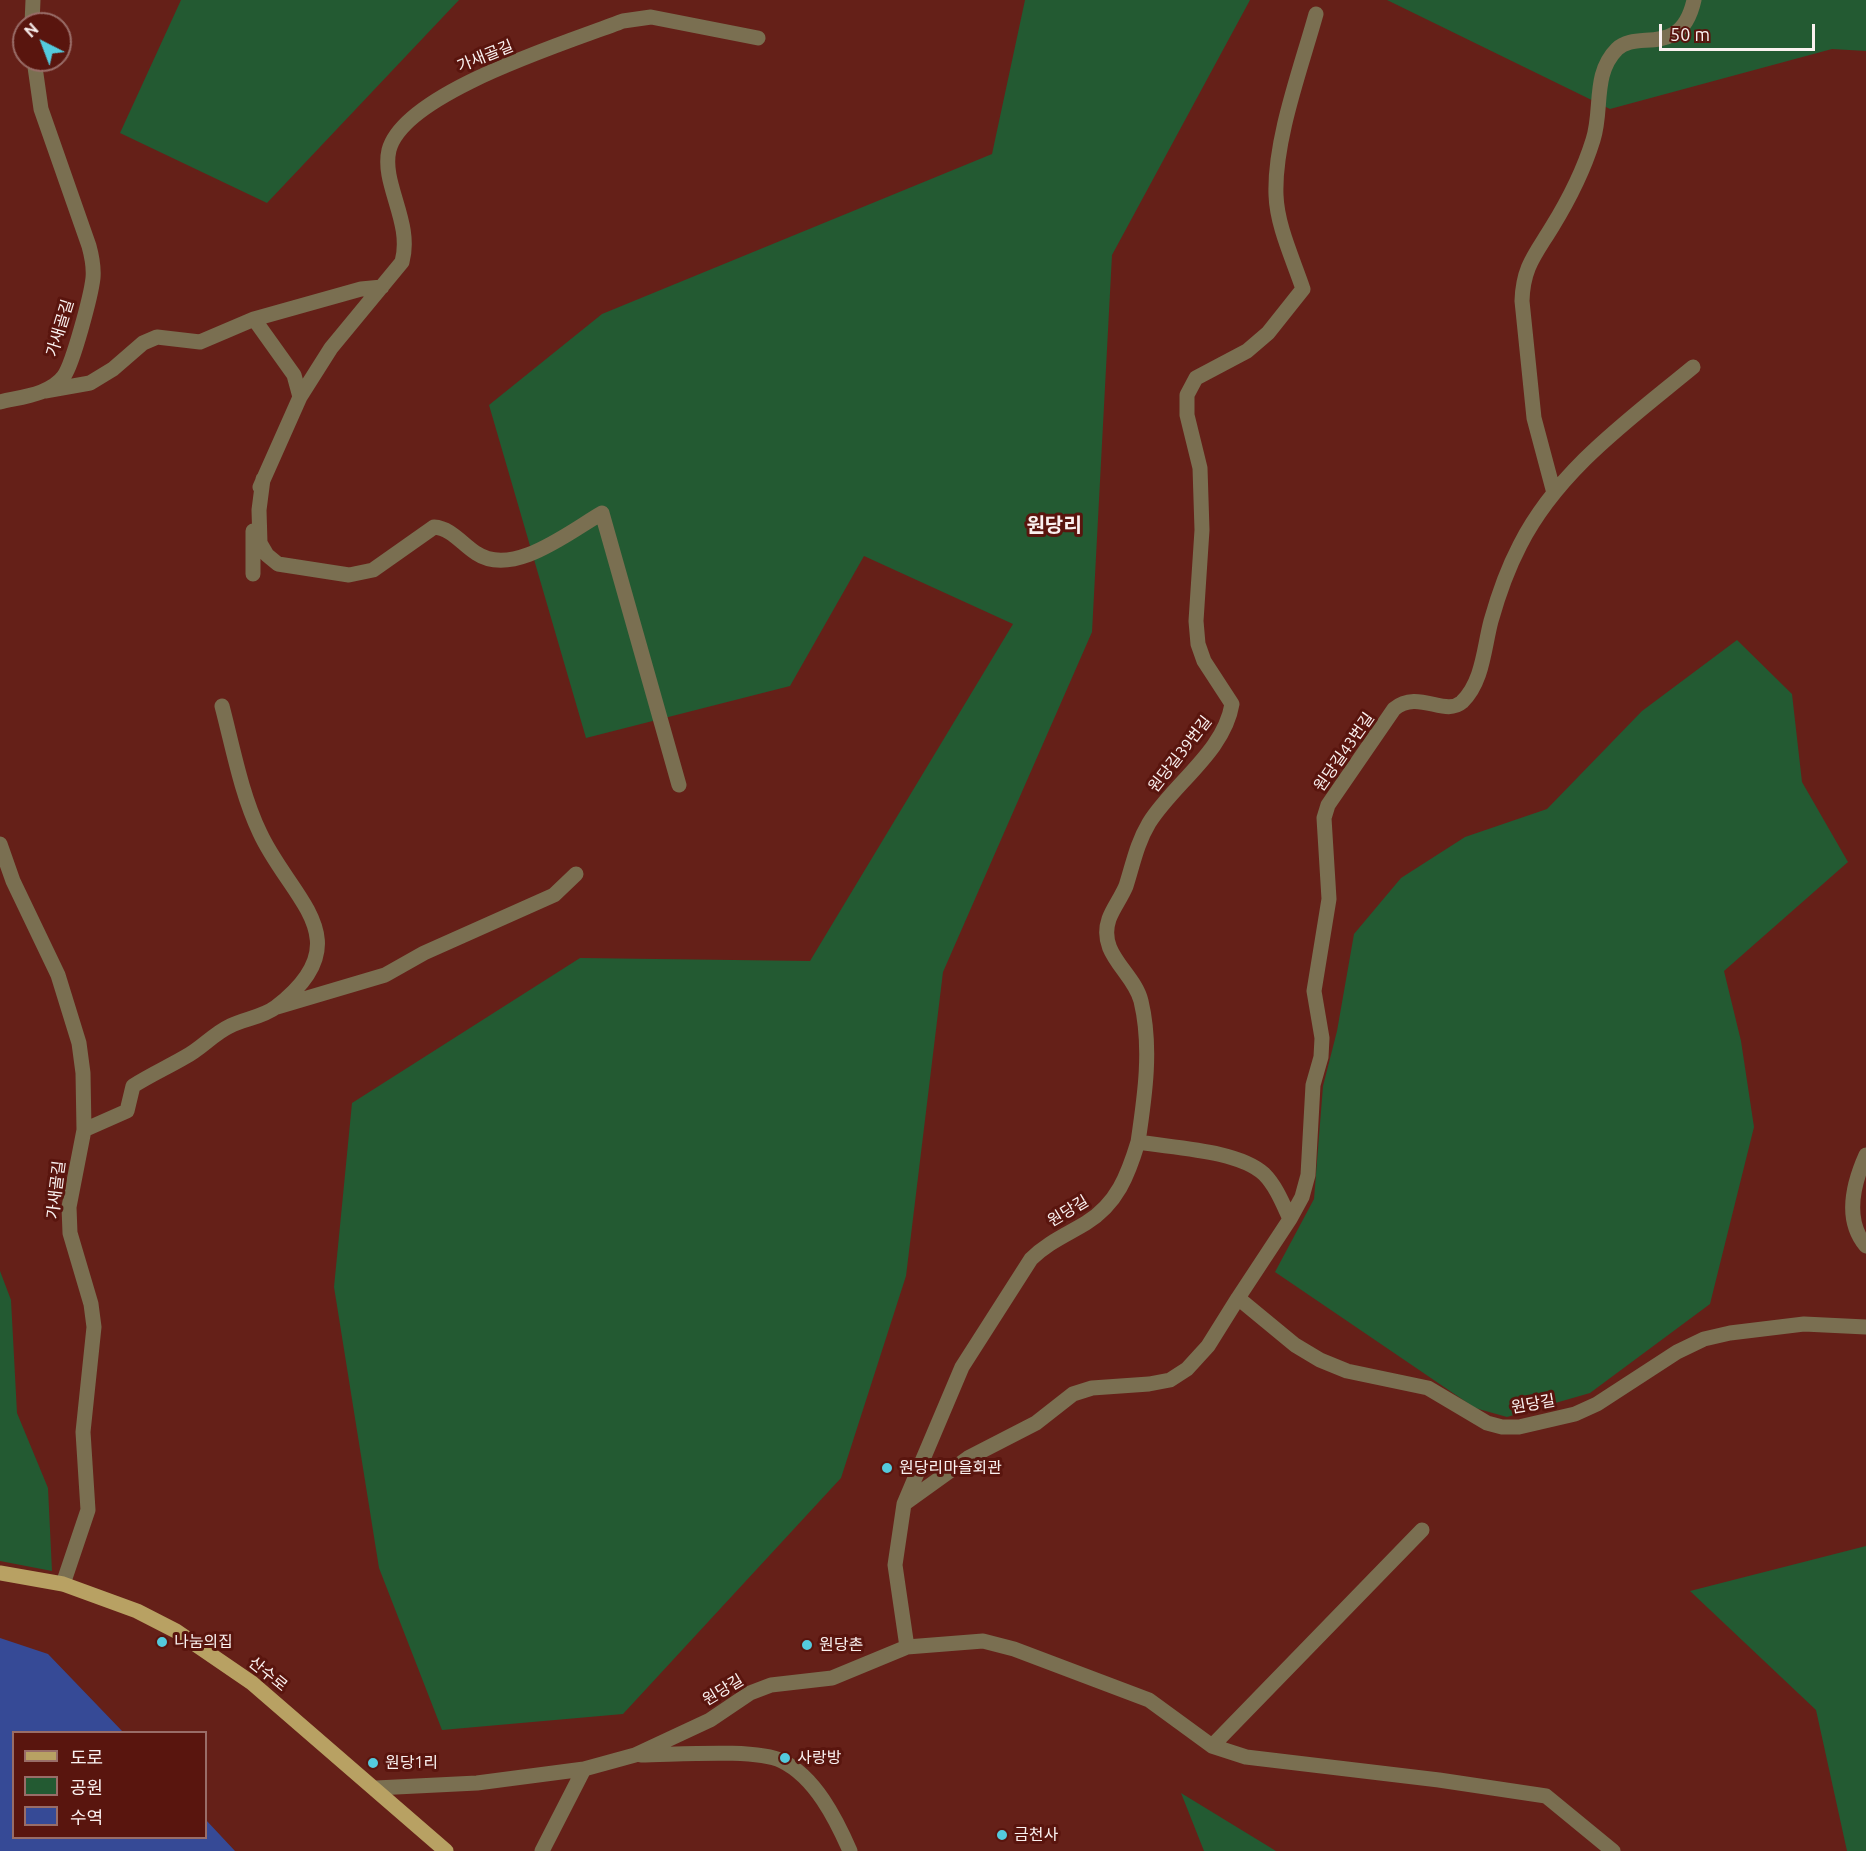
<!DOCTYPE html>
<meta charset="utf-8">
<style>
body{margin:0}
#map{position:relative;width:1866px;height:1851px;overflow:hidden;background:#652018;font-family:Ubuntu,"Noto Sans KR",sans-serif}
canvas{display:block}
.legend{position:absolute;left:12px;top:1731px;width:195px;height:108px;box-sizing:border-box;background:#59150e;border:2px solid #996d68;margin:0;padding:8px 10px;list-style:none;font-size:18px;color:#faf1f0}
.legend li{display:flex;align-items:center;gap:12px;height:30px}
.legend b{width:30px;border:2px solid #996d68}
.north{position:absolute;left:12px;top:12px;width:60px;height:60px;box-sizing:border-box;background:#59150e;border:2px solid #996d68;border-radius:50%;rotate:318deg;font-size:16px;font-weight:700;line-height:24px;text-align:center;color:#faf1f0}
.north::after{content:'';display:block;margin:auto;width:21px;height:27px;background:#54cadd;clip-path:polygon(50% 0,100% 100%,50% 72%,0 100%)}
.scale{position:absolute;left:1659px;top:24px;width:156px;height:27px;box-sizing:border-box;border:3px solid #faf1f0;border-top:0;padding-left:8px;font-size:18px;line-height:21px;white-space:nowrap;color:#faf1f0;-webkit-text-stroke:4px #59150e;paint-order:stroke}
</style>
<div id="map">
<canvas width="1866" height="1851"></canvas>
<ul class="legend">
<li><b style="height:8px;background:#b8a163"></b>도로</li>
<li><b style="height:16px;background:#235a32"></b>공원</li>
<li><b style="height:16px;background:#364a96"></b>수역</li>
</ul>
<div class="north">N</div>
<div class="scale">50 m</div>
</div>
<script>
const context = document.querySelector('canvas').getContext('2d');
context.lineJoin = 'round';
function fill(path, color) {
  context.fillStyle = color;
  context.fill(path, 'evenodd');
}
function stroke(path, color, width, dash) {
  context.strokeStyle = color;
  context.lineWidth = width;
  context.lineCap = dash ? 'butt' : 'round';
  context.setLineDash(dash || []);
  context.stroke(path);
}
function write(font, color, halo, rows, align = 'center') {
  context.font = font + ' Ubuntu,"Noto Sans KR",sans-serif';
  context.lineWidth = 6;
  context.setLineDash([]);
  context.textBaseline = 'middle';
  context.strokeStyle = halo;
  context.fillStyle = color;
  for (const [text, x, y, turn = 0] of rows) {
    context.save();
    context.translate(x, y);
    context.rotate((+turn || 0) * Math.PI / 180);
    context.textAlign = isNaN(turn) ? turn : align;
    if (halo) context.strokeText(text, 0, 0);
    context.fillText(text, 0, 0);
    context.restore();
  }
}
const green = new Path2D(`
 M181 0H459L267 203 120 133Z
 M1025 0H1250L1112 255 1092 632 943 972 906 1276 841 1478 623 1714 442 1730 379 1568 334 1287 352 1103 580 958 810 961 1013 624 864 556 790 686 586 738 489 405 602 314 992 154Z
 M1387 0H1866V51L1832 49 1610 109Z
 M1737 640 1792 694 1802 782 1848 862 1724 971 1741 1041 1754 1127 1710 1304 1590 1393 1507 1417 1475 1408 1275 1272 1314 1199 1323 1086 1337 1031 1354 934 1401 878 1465 837 1547 809 1642 711Z
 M0 1271 11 1300 17 1413 48 1488 52 1571 0 1561Z
 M1866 1546V1851H1847L1816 1710 1690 1591Z
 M1181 1793 1276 1851H1204Z`);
const water = new Path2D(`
 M0 1638 48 1654 123 1732H14V1838H206V1820L235 1851H0Z`);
const minor = new Path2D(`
 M32 24 33 0
 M254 319 361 289 382 287
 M45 391 90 383 113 369 143 343 157 337 200 342 254 319 294 375 300 397 331 348 402 262C413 222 381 184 389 150 404 92 569 42 623 21L651 17 758 38
 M0 402C20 397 50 395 64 376 73 363 91 296 93 278 94 267 92 257 89 246L41 109 34 60
 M263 479 259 510 260 543 267 555 278 564 349 575 373 570 434 527C451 528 462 544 476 553 513 578 569 532 602 513L679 785
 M260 487 300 397
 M1554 493 1534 418 1522 301C1523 267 1535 255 1552 227 1568 201 1584 169 1593 140 1603 110 1592 74 1617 49 1637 29 1681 59 1694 0
 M253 574V531
 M0 844 13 881 58 975 79 1043 83 1073 84 1130 69 1207 70 1233 91 1304 94 1327 83 1432 88 1510 63 1584
 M277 1007 385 975 424 953 554 895 576 874
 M84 1130 127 1111 133 1086C150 1075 168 1067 185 1057 201 1049 213 1034 230 1026 244 1019 263 1017 276 1007 363 940 291 900 260 833 241 793 233 748 222 706
 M1138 1142C1145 1095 1152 1047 1141 1001 1134 972 1097 954 1109 919 1113 908 1121 898 1126 886 1133 864 1137 843 1149 823 1174 783 1224 752 1232 704L1204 661 1198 644 1196 621 1202 530 1200 468 1187 415V395L1196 378 1247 351 1268 333 1303 289C1293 259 1277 226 1276 195 1274 140 1301 68 1316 14
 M1866 1155C1853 1184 1844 1220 1866 1246
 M1290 1219 1302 1197 1308 1175 1313 1085 1321 1057 1322 1038 1314 991 1329 899 1324 818 1328 805 1394 709C1418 689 1445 717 1462 702 1483 682 1484 647 1491 621 1498 596 1508 568 1520 545 1558 470 1630 419 1693 367
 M904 1504 968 1458 1036 1423 1073 1394 1092 1388 1149 1384 1170 1380 1187 1369 1208 1346 1238 1298
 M907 1647 983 1641 1014 1649 1149 1700 1212 1746 1246 1757 1439 1780 1546 1796 1613 1851
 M1212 1746 1422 1530
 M641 1755C673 1755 756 1748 782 1761 815 1777 836 1819 850 1851
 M376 1788 477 1783 584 1769 635 1755 710 1720 750 1693 771 1685 832 1678 907 1647 895 1565 904 1504 962 1367 1031 1259C1047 1243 1066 1235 1086 1223 1117 1204 1128 1175 1138 1142 1173 1148 1238 1150 1264 1174 1276 1186 1283 1204 1290 1219L1238 1298 1295 1345 1320 1360 1347 1371 1428 1388 1487 1423 1502 1427H1519L1575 1414 1597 1404 1677 1352 1704 1339 1730 1333 1804 1324 1866 1327
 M542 1851 584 1769`);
const major = new Path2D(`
 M0 1573 63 1584 137 1611 176 1631 252 1683 446 1851`);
const markers = [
 [887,1468,6,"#54cadd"],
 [162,1642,6,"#54cadd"],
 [807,1645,6,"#54cadd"],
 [785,1758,6,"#54cadd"],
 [373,1763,6,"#54cadd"],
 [1002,1835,6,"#54cadd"]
];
const streetNames = [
 ["가새골길",485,56,-22],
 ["가새골길",60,328,-73],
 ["원당길43번길",1344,752,-55],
 ["원당길39번길",1180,754,-52],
 ["가새골길",56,1190,-83],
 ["원당길",1068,1211,-31],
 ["원당길",1533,1404,-10],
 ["산수로",268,1674,39],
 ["원당길",723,1690,-31]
];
const poiNames = [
 ["원당리마을회관",899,1468],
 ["나눔의집",174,1642],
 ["원당촌",819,1645],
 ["사랑방",797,1758],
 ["원당1리",385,1763],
 ["금천사",1014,1835]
];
const quarterNames = [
 ["원당리",1054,525]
];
fill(green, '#235a32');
fill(water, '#364a96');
stroke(minor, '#7a6f51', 15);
stroke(major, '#b8a163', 15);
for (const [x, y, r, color] of markers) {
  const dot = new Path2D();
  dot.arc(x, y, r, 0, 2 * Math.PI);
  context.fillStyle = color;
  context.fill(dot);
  stroke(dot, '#59150e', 2);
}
write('16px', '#faf1f0', '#59150e', streetNames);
write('16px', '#faf1f0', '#59150e', poiNames, 'left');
write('bold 20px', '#faf1f0', '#59150e', quarterNames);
</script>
